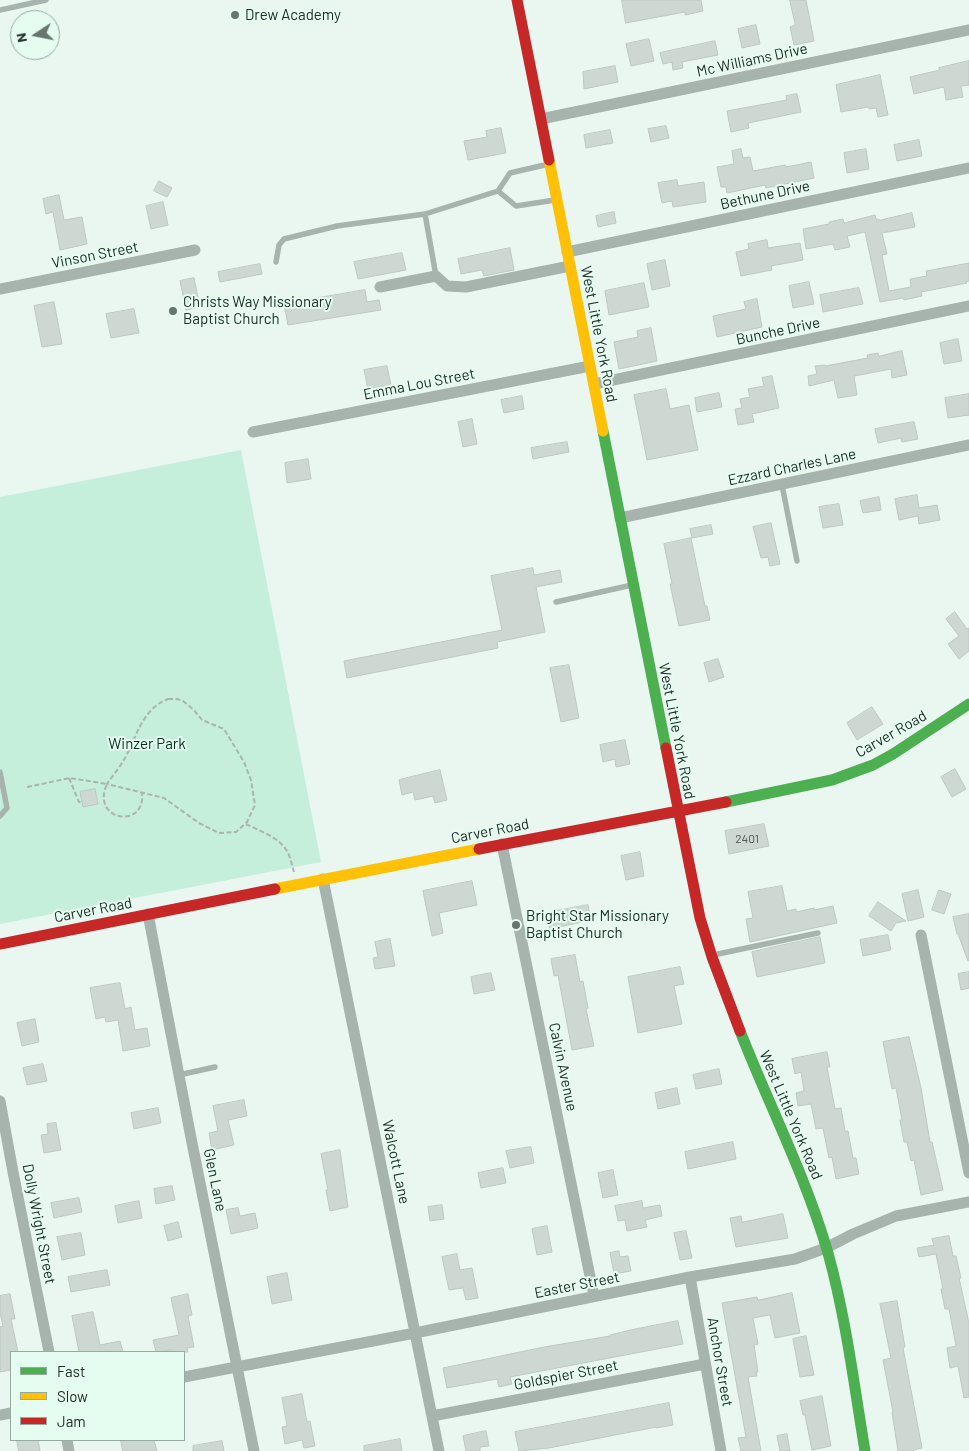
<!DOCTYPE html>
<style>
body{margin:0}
#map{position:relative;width:969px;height:1451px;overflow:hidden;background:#eaf7f0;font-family:Barlow,sans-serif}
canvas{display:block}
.legend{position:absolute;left:10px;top:1351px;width:175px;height:90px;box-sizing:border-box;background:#e4fdf0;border:1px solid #97aaa0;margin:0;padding:6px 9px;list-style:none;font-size:15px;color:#242d29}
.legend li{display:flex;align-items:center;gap:10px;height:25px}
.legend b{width:25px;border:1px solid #97aaa0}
.north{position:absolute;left:10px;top:10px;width:50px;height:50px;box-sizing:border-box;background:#e4fdf0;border:1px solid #97aaa0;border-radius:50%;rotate:259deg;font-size:14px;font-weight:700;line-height:20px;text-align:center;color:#242d29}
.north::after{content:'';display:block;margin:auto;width:18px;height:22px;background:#69746f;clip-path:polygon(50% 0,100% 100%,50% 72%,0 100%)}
</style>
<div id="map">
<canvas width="969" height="1451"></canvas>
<ul class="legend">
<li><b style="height:6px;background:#4caf50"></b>Fast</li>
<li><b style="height:6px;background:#ffc107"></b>Slow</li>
<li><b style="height:6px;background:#c62828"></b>Jam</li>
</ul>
<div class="north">N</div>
</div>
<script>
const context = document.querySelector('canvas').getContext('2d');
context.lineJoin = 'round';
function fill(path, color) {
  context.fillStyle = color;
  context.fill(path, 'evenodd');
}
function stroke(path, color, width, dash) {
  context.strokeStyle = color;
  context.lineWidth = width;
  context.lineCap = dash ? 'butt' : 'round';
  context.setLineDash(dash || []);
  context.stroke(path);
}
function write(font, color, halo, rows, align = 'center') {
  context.font = font + ' Barlow,sans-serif';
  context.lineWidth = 4;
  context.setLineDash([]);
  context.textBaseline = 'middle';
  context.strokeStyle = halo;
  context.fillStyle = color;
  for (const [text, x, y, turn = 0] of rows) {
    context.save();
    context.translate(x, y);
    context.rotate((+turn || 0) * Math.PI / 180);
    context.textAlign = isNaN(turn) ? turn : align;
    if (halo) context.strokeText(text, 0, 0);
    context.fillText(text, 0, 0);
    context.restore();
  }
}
const green = new Path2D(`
 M241 450 321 862 0 924V497Z`);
const building = new Path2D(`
 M622 0H701L703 11 685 15V12L626 23Z
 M790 0H806L814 41 794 45 790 27 795 25Z
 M756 25 760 44 742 48 738 29Z
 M649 39 654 61 631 66 626 44Z
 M715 41 718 55 682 62 683 68 673 70 672 62 663 64 660 53Z
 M969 61V85L961 86 963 97 946 100 944 87 914 94 910 77 940 70 939 68Z
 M615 66 618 82 584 89 583 72Z
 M880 75 888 115 878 117 876 108 869 109 868 107 841 112 836 85Z
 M797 94 801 112 748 123 749 128 731 132 727 111 787 100 786 96Z
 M666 126 669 138 651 142 648 129Z
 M501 128 506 153 468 160 464 141 487 137 486 131Z
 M610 130 613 143 586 148 584 135Z
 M919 140 922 156 897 161 894 145Z
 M741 149 743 158 750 157 753 171 785 165 786 167 811 162 814 178 766 188 765 185 727 193 726 187H721L717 167 734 164 732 151Z
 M866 149 869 169 847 173 844 153Z
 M677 180 678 186 704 182 706 202 673 207 672 201 662 203 658 183Z
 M159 181 172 188 167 197 154 191Z
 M59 195 64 220 82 217 87 244 60 250 53 212 46 214 43 199Z
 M163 202 168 225 151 229 146 206Z
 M614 212 616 223 598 227 596 216Z
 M912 213 915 227 882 233 887 254 882 255 889 291 911 287 910 279 927 276 926 271 969 263V281L966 282 967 283 921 292 922 296 904 300 903 298 880 302 865 232 847 236 850 247 835 250 833 244 806 249 803 229 829 224V222L843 219 844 223 875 215 876 219 880 220Z
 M767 240 768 248 800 243 803 260 771 266 772 270 741 276 736 252 749 249 748 244Z
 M510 248 514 270 484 276 482 270 461 274 458 259Z
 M402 253 406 270 358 279 354 262Z
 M665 260 670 286 652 290 647 264Z
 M260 264 262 274 220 282 218 272Z
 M194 278 200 307 186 310 180 281Z
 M809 282 814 304 793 308 789 286Z
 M644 283 649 307 609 315 605 291Z
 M859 288 863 304 823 312 820 295Z
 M365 290 367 302 379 300 381 310 288 325 284 304Z
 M757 299 762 327 717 337 713 316 746 309 744 302Z
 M54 302 62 344 42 347 34 306Z
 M134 309 139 333 111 338 106 314Z
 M651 328 657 361 619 369 614 342 638 337 637 331Z
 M958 339 962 361 944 364 940 343Z
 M902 351 907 375 892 378 891 369 854 376 857 395 838 398 834 380 809 386 808 376 817 374 815 366 825 365V366L868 358 867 355 878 353 879 356Z
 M387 366 391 385 368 389 364 370Z
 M772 376 779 408 752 414 754 422 738 425 735 409 742 408 740 399 750 397 748 389 764 386 762 378Z
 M666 389 670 409 689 405 698 450 647 460 634 395Z
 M719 393 722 407 697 412 695 398Z
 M969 394V415L948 418 945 398Z
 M522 396 524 409 504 413 501 400Z
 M472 419 477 444 463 447 458 422Z
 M914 422 918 439 902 442 901 438 878 443 875 429Z
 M567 442 569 452 533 459 531 448Z
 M308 459 311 479 287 483 285 463Z
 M917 495 919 508 937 505 940 520 919 524 918 516 899 520 895 499Z
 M879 497 881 510 863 513 860 501Z
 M839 504 843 525 823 528 819 507Z
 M771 523 780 564 770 566 768 557 761 558 753 527Z
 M711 525 713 534 692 538 690 529Z
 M691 538 705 606H707L710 620 679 626 670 584H672L664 544Z
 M533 568 534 575 560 570 562 582 536 587 545 632 497 642 498 648 347 678 344 661 502 630 491 576Z
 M955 612 967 629 969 628V651L959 659 948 644 959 636 946 619Z
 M718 659 724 677 709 682 704 663Z
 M569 665 579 718 561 722 550 668Z
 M872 707 883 724 857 740 847 723Z
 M625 740 630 764 616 767 615 759 603 762 600 745Z
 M955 769 966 789 952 797 941 777Z
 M440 770 447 800 435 803 433 796 415 800 413 792 402 795 399 780Z
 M95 789 98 804 83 807 80 792Z
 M764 824 769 846 729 854 725 831Z
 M640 852 644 876 626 880 621 856Z
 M472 881 477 905 439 913 443 933 432 936 423 891Z
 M782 886 787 911 796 909V912L814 908V910L833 906 837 923 750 942 746 919 753 918 748 892Z
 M918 890 924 917 908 921 902 894Z
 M939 890 951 894 944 914 932 910Z
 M878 902 906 921 896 923 891 931 869 916Z
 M588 905 591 920 550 929 546 913Z
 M969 914V960L968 961 958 934H957L953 917Z
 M888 935 891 950 863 956 860 940Z
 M820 937 825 963 757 977 752 952Z
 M390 939 395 966 375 969 373 958 378 957 375 942Z
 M575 955 580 982 583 981 588 1008 586 1009 594 1046 572 1050 558 975 554 976 551 959Z
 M680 967 684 984 674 986 682 1024 638 1033 628 977Z
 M969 972V988L961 990 958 974Z
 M491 973 495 990 474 994 471 977Z
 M120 983 125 1009 131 1007 135 1030 147 1028 150 1046 123 1051 118 1020 106 1022 105 1017 96 1019 90 988Z
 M35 1019 39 1042 22 1046 17 1023Z
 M909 1037 921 1088 930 1142H932L943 1190 921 1195 914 1160 911 1161 907 1142H904L900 1120H902L896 1088 892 1089 883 1042Z
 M827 1052 830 1067H827L835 1109 841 1108 845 1131H848L853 1158H856L859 1174 836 1179 832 1157 829 1158 823 1128 816 1129 811 1104 798 1106 796 1093 804 1091 801 1072 795 1074 792 1059Z
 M43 1064 47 1081 27 1085 23 1068Z
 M719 1069 722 1084 696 1089 693 1075Z
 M677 1088 680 1104 658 1109 655 1093Z
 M244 1100 247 1116 228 1120 234 1145 212 1150 209 1133 218 1131 213 1106Z
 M158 1108 161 1123 134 1129 131 1113Z
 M56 1123 61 1150 44 1153 41 1135 48 1134 47 1124Z
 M733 1142 736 1159 688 1169 685 1152Z
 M531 1147 534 1163 510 1168 506 1151Z
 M340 1150 348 1207 330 1211 326 1190H328L321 1154Z
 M503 1168 506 1183 481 1188 478 1173Z
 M613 1170 618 1195 603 1198 598 1173Z
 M172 1186 175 1200 156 1204 154 1189Z
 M79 1198 82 1212 54 1218 51 1203Z
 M139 1201 142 1218 118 1223 115 1206Z
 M642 1201 643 1208 660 1205 662 1216 645 1220 647 1227 627 1231 625 1220 618 1221 615 1206Z
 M442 1205 444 1219 430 1221 428 1207Z
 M238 1208 240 1216 255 1213 258 1228 231 1234 226 1210Z
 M783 1214 788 1238 736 1247 730 1218 741 1216 742 1222Z
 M178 1222 182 1237 168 1241 164 1226Z
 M547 1226 552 1252 537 1255 532 1229Z
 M686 1231 692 1258 680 1260 674 1233Z
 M81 1233 85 1255 62 1260 57 1237Z
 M949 1236 953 1256H956L961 1278H959L969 1323V1397L964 1398 958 1366 950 1368 947 1348 956 1346 949 1309H945L941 1289H943L936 1254 919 1257 917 1248 934 1245 932 1239Z
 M619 1251 620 1257 628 1256 631 1271 614 1274 610 1253Z
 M457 1254 460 1270 472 1268 478 1298 466 1300 463 1288 449 1290 442 1257Z
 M107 1270 110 1285 71 1292 68 1277Z
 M287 1273 292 1300 272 1304 267 1277Z
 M792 1293 800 1333 775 1338 770 1315 753 1318 758 1344 754 1345 758 1372H756L757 1376 748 1377 761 1451H741L738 1438 746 1437 722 1303 757 1297 758 1300Z
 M10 1294 15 1319H11L18 1352H11V1370L0 1372V1327L3 1326 0 1313V1296Z
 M188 1294 192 1315 188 1316 194 1347 187 1348 188 1352H172V1350L156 1352 153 1340 179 1335 171 1298Z
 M897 1301 905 1347 903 1348 922 1448 913 1450V1451H898L892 1412H893L883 1360 891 1358 880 1304Z
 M93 1312 100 1345 120 1341 123 1352H79L72 1316Z
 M678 1321 683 1344 510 1377 512 1384 499 1387 497 1379 447 1388 443 1368 544 1347 610 1336V1335L635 1329Z
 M806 1336 814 1375 800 1377 793 1339Z
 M302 1394 307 1422 310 1421 315 1446 304 1448 302 1440 285 1444 282 1427 287 1426 282 1398Z
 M822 1396 831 1446 812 1450 805 1415H803L800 1401Z
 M669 1403 673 1425 656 1428V1427L549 1448 519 1451 515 1432Z
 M486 1431 489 1446 480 1447V1451H466L463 1436Z
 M787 1434 790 1451H780L777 1436Z
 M400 1439 402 1451H364V1446Z
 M17 1440H38L40 1451H19Z
 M121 1440H154L157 1451H123Z
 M222 1441 224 1451H193V1446Z`);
const path = new Path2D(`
 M168 699H177L183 701 194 710 202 720 224 729 244 762 251 780 255 805 247 822 236 832 219 833 199 823 164 798 107 784C113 775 120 767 125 758 137 736 142 709 168 699Z
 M69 778 79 802H82
 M27 787 70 778 107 784C90 821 146 830 142 793
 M246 824C260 831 281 838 288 853 291 859 292 866 294 872`);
const lane = new Path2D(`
 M0 10 46 0
 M498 191 516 206 555 200
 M425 214 436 276
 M276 262 279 245 284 239 337 226 425 214 498 191 510 173 549 164
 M782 485 797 561
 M556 602 632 585
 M0 772 7 808 0 816
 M713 955 818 933
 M179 1075 215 1067`);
const street = new Path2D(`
 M541 119 969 30
 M567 252 969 168
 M380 287 436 276 447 286 466 287 570 266
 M0 289 195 250
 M594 384 969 306
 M253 432 590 366
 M620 518 969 445
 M502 844 594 1296
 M323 879 439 1451
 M148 914 192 1143 254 1451
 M921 935 969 1173
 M0 1101 13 1172 49 1352
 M690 1277 721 1451
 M184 1377 415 1333 690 1277 795 1259 826 1248 853 1234 896 1216 969 1202
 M0 1415 11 1413
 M432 1416 705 1364
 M67 1440 69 1451`);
const fast = new Path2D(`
 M603 431 666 748
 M726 802 832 780 873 765 893 754 969 704
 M740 1031C769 1105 806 1177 828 1253 846 1318 854 1385 865 1451`);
const slow = new Path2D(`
 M549 160 603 431
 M275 889 479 849`);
const jam = new Path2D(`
 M517 0 549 160
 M666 748 700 918 712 957 740 1031
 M479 849 726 802
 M0 944 275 889`);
const markers = [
 [235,15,5,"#69746f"],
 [173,311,5,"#69746f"],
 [516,925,5,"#69746f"]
];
const numberNames = [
 ["2401",747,839]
];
const poiNames = [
 ["Drew Academy",245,15],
 ["Christs Way Missionary",183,302],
 ["Baptist Church",183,319],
 ["Bright Star Missionary",526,916],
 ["Baptist Church",526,933]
];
const streetNames = [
 ["Mc Williams Drive",752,60,-12],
 ["Bethune Drive",765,195,-12],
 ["Vinson Street",95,255,-11],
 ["Bunche Drive",778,331,-12],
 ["West Little York Road",599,334,79],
 ["Emma Lou Street",419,384,-11],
 ["Ezzard Charles Lane",792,467,-12],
 ["West Little York Road",677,731,79],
 ["Carver Road",891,734,-30],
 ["Carver Road",490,831,-11],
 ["Carver Road",93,910,-11],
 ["Calvin Avenue",563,1067,78],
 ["West Little York Road",791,1115,67],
 ["Walcott Lane",396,1162,78],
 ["Glen Lane",215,1180,78],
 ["Dolly Wright Street",39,1224,79],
 ["Easter Street",577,1285,-11],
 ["Anchor Street",720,1362,80],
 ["Goldspier Street",566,1375,-11]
];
const parkNames = [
 ["Winzer Park",147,744]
];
fill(green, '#c5efda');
fill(building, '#ced8d3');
stroke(building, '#bdc8c2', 1);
stroke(path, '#a9b5af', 2, [5, 2.5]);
stroke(lane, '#a7b4ad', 5.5);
stroke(street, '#a7b4ad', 11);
stroke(fast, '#4caf50', 11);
stroke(slow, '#ffc107', 11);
stroke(jam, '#c62828', 11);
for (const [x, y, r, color] of markers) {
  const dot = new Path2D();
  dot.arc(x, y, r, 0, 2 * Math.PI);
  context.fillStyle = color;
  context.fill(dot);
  stroke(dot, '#e4fdf0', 2);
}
write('12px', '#4e5854', null, numberNames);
write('15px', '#242d29', '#e4fdf0', poiNames, 'left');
write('15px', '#242d29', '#e4fdf0', streetNames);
write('15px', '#053322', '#e4fdf0', parkNames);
</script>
